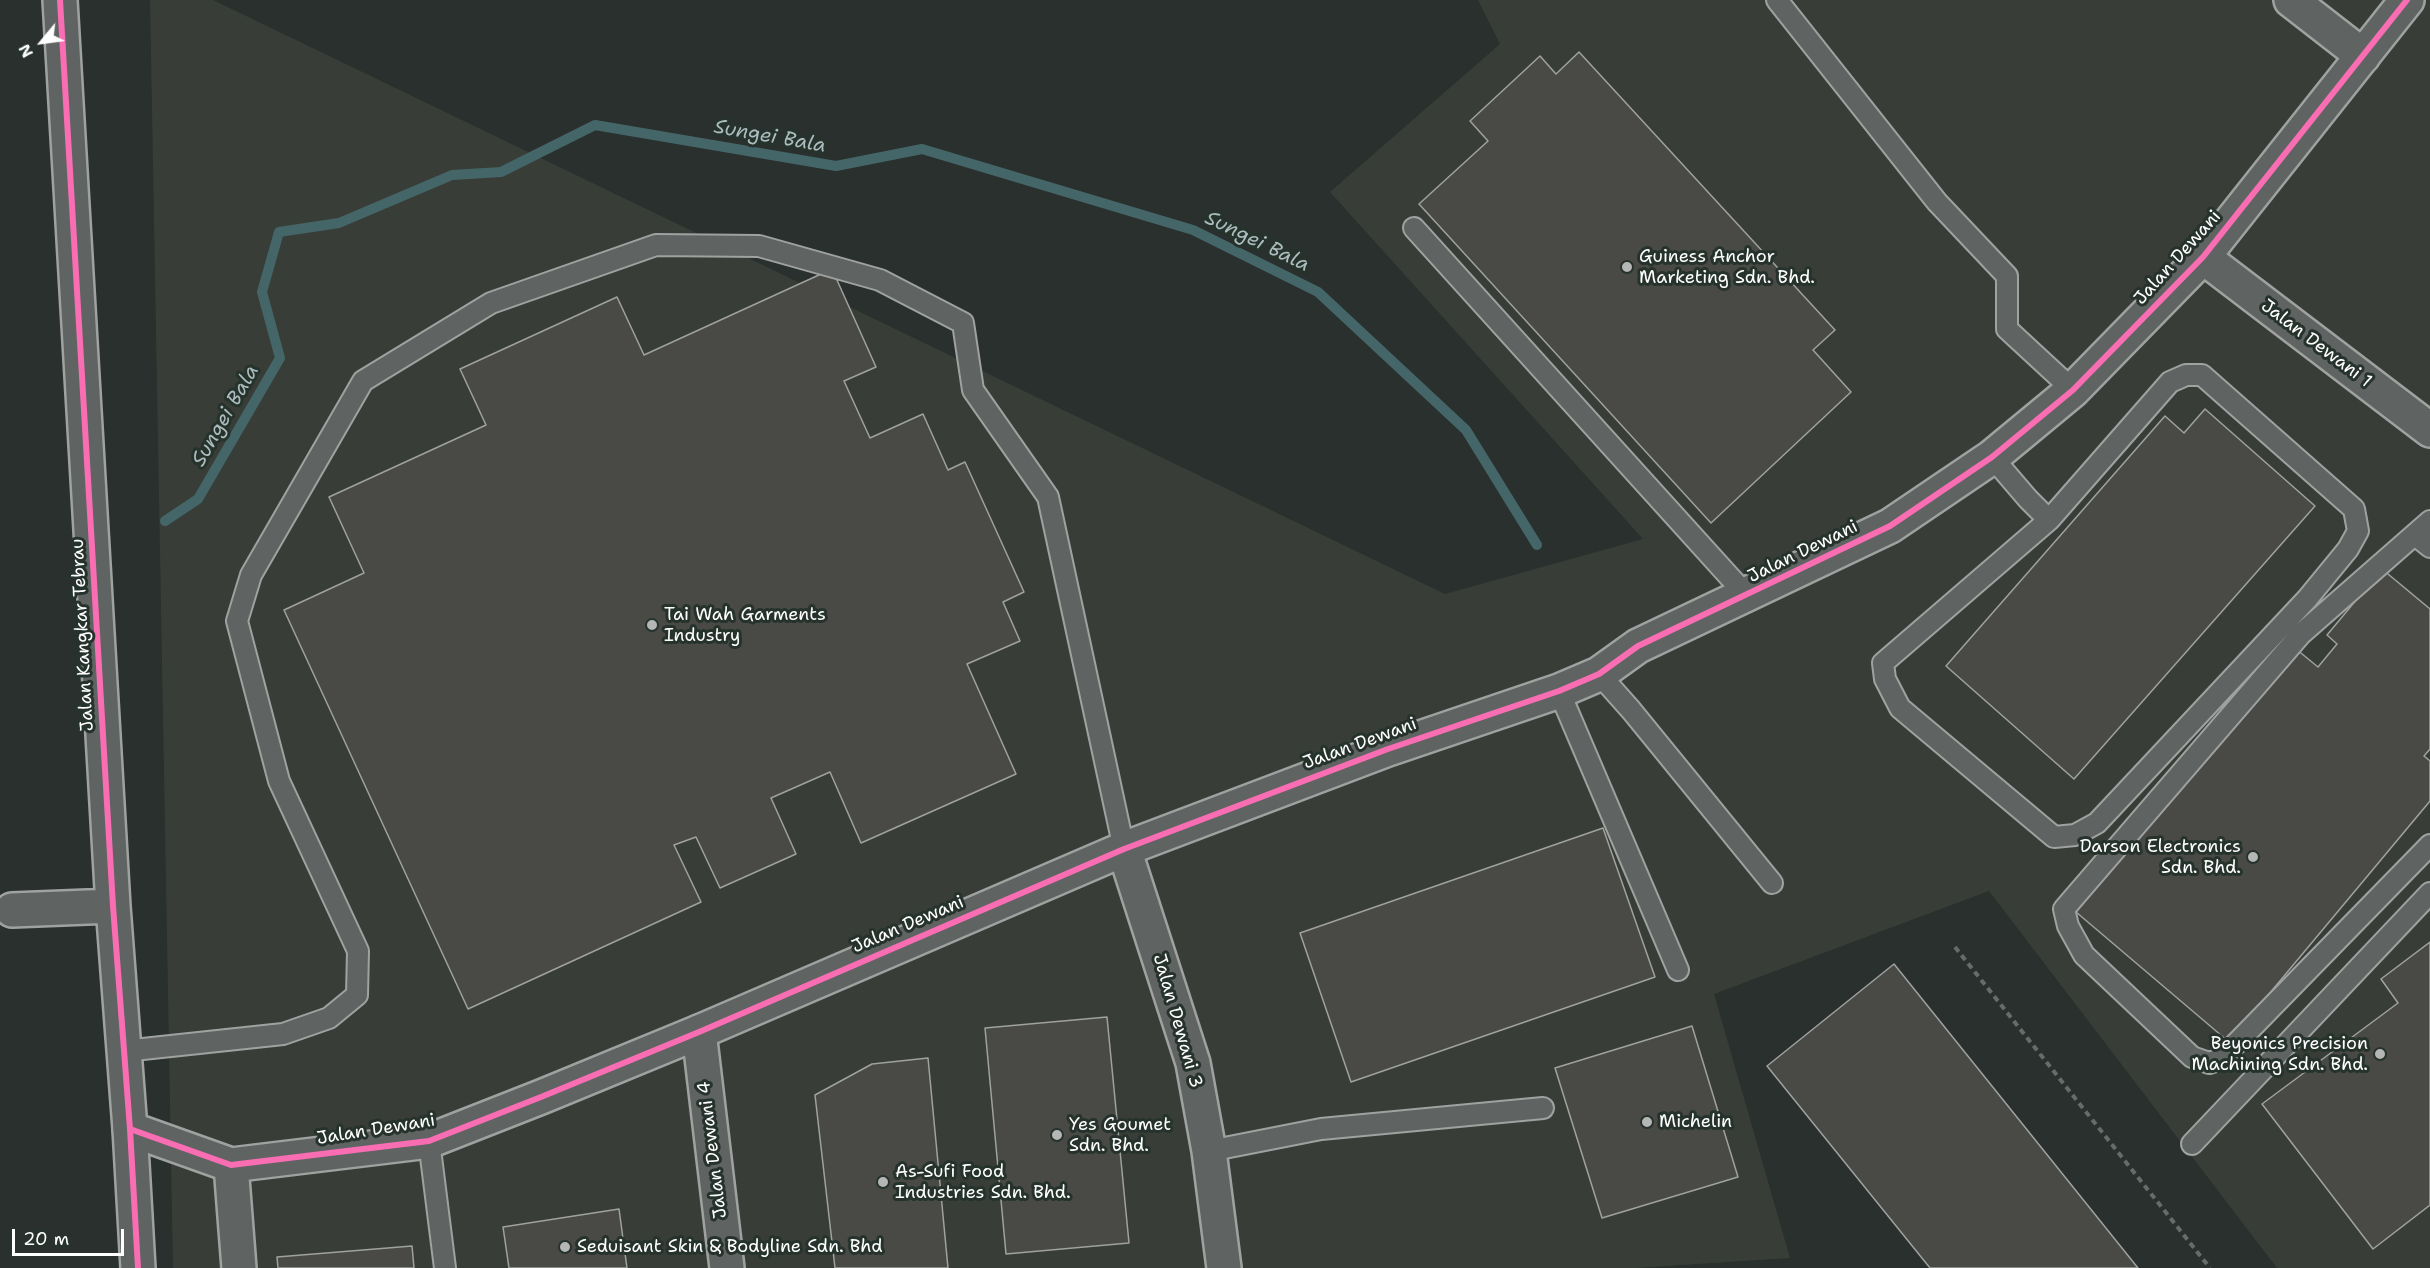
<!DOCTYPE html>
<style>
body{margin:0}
#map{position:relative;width:2430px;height:1268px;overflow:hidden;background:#29302d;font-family:"Shantell Sans",sans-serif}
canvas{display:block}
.north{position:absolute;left:12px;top:12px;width:60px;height:60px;-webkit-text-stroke:4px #26332d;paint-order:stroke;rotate:241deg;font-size:16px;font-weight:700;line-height:24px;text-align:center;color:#fff}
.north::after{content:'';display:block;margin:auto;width:21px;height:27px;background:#fff;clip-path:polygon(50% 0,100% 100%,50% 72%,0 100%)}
.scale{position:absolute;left:12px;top:1229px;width:112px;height:27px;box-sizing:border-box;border:3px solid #fff;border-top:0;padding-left:8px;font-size:18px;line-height:21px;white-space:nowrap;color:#fff;-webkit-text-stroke:4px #26332d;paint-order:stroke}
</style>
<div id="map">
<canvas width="2430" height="1268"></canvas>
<div class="north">N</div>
<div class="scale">20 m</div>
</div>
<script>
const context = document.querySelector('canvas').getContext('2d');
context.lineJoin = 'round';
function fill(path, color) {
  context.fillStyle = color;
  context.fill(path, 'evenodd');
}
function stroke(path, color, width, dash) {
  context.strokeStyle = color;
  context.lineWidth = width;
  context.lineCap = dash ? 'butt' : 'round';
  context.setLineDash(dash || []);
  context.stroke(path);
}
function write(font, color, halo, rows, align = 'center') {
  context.font = font + ' "Shantell Sans",sans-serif';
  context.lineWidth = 6;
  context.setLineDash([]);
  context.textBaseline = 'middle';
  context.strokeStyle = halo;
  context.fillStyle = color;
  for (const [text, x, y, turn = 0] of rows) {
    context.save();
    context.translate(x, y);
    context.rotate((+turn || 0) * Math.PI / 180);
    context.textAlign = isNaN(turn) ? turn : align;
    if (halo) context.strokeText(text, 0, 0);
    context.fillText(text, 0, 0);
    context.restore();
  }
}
const built = new Path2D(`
 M150 0H213L1445 594 1643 539 1330 192 1500 44 1478 0H2430V1268H2277L1989 891 1714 994 1790 1258 1635 1268H173Z`);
const stream = new Path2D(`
 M165 521 198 499 280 358 262 292 279 232 339 223 452 175 501 172 595 125 836 166 922 149 1193 230 1318 292 1466 430 1537 545`);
const building = new Path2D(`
 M1579 52 1835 330 1813 350 1851 392 1711 523 1419 204 1488 141 1470 121 1540 56 1556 74Z
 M832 269 876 367 844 381 870 438 923 414 948 470 965 462 1024 592 1003 602 1020 641 967 664 1016 774 861 843 830 772 771 798 796 854 720 888 696 837 674 845 701 902 468 1009 284 610 364 573 329 497 486 425 460 369 617 297 644 355Z
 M2205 409 2315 506 2074 779 1946 666 2165 416 2184 433Z
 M2382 569 2430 609V749L2424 756 2430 761V801L2229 1042 2076 912 2296 649 2318 667 2337 644 2327 635Z
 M1603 828 1655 977 1351 1082 1300 933Z
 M2430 942V1205L2373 1249 2262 1104 2398 1003 2381 979Z
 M1894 964 2138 1268H1930L1767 1066Z
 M1107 1017 1129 1243 1006 1254 985 1028Z
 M1692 1026 1738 1177 1602 1218 1555 1068Z
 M928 1058 948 1268H835L815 1095 872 1064Z
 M619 1209 627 1268H509L503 1227Z
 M412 1246 414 1268H278L277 1257Z`);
const path = new Path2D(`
 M1955 947 2210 1268`);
const lane = new Path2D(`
 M1777 0 1937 202 2007 276V329L2073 390
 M1414 228 1747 596
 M2186 375H2202L2354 509 2358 531 2348 549 2307 599 2097 823 2075 835 2054 837 1900 708 1885 679 1883 663 2049 520 2170 382Z
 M1992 457 2028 499 2049 520
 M2430 521 2301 634 2064 909 2068 926 2084 955 2192 1057 2209 1063 2221 1059 2430 845
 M2415 535 2430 547
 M1599 674 1631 710 1772 883
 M1559 691 1678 970
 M124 1051 283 1034 329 1018 357 995 358 951 279 781 237 621 251 575 363 381 491 303 656 245 759 246 880 280 963 323 973 390 1048 497 1124 849
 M429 1141 445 1268
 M2192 1144 2430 893
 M1209 1151 1321 1129 1543 1108`);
const street = new Path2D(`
 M2291 0 2363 56
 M2203 257 2430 430
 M1124 849 1193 1063 1209 1151 1224 1268
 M699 1032 727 1268
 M130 1129 138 1268
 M231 1165 239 1268`);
const secondary = new Path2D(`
 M60 0 113 906 130 1129 231 1165 429 1141 541 1097 699 1032 1124 849 1388 749 1559 691 1599 674 1638 646 1890 526 1992 457 2073 390 2203 257 2407 0
 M12 910 113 906`);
const cycleway = new Path2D(`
 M60 0 113 906 130 1129 138 1268
 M130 1129 231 1165 429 1141 541 1097 699 1032 1124 849 1388 749 1559 691 1599 674 1638 646 1890 526 1992 457 2073 390 2203 257 2407 0`);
const markers = [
 [1627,267,6,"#b4b7b6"],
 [652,625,6,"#b4b7b6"],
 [2253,857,6,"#b4b7b6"],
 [2380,1054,6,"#b4b7b6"],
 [1647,1122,6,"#b4b7b6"],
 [1057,1135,6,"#b4b7b6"],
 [883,1182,6,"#b4b7b6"],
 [565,1247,6,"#b4b7b6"]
];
const poiNames = [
 ["Guiness Anchor",1639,257],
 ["Marketing Sdn. Bhd.",1639,278],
 ["Tai Wah Garments",664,615],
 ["Industry",664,636],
 ["Darson Electronics",2241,847,"right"],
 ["Sdn. Bhd.",2241,868,"right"],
 ["Beyonics Precision",2368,1044,"right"],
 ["Machining Sdn. Bhd.",2368,1065,"right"],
 ["Michelin",1659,1122],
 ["Yes Goumet",1069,1125],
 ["Sdn. Bhd.",1069,1146],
 ["As-Sufi Food",895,1172],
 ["Industries Sdn. Bhd.",895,1193],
 ["Seduisant Skin & Bodyline Sdn. Bhd",577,1247]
];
const streetNames = [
 ["Jalan Dewani",2178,258,-48],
 ["Jalan Dewani 1",2316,344,37],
 ["Jalan Dewani",1803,552,-26],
 ["Jalan Kangkar Tebrau",83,635,-93],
 ["Jalan Dewani",1360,744,-20],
 ["Jalan Dewani",908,925,-23],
 ["Jalan Dewani 3",1177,1021,74],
 ["Jalan Dewani",376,1130,-9],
 ["Jalan Dewani 4",713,1150,-97]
];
const waterNames = [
 ["Sungei Bala",770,137,10],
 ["Sungei Bala",1257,242,26],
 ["Sungei Bala",226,416,-60]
];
fill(built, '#383e37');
stroke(stream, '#456668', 10);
fill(building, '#494a46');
stroke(building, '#9fa2a0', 1.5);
stroke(lane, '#9fa2a0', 24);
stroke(street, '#9fa2a0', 38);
stroke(secondary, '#9fa2a0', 38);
stroke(path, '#686c69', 4, [6, 4.5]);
stroke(lane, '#5f6362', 20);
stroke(street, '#5f6362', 33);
stroke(secondary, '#5f6362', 33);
stroke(cycleway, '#f96db3', 6);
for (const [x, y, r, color] of markers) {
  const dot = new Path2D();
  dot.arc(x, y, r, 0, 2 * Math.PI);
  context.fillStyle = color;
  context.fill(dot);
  stroke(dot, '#26332d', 2);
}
write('18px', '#fff', '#26332d', poiNames, 'left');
write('18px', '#fff', '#26332d', streetNames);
write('italic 20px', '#adbcbe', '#26332d', waterNames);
</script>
